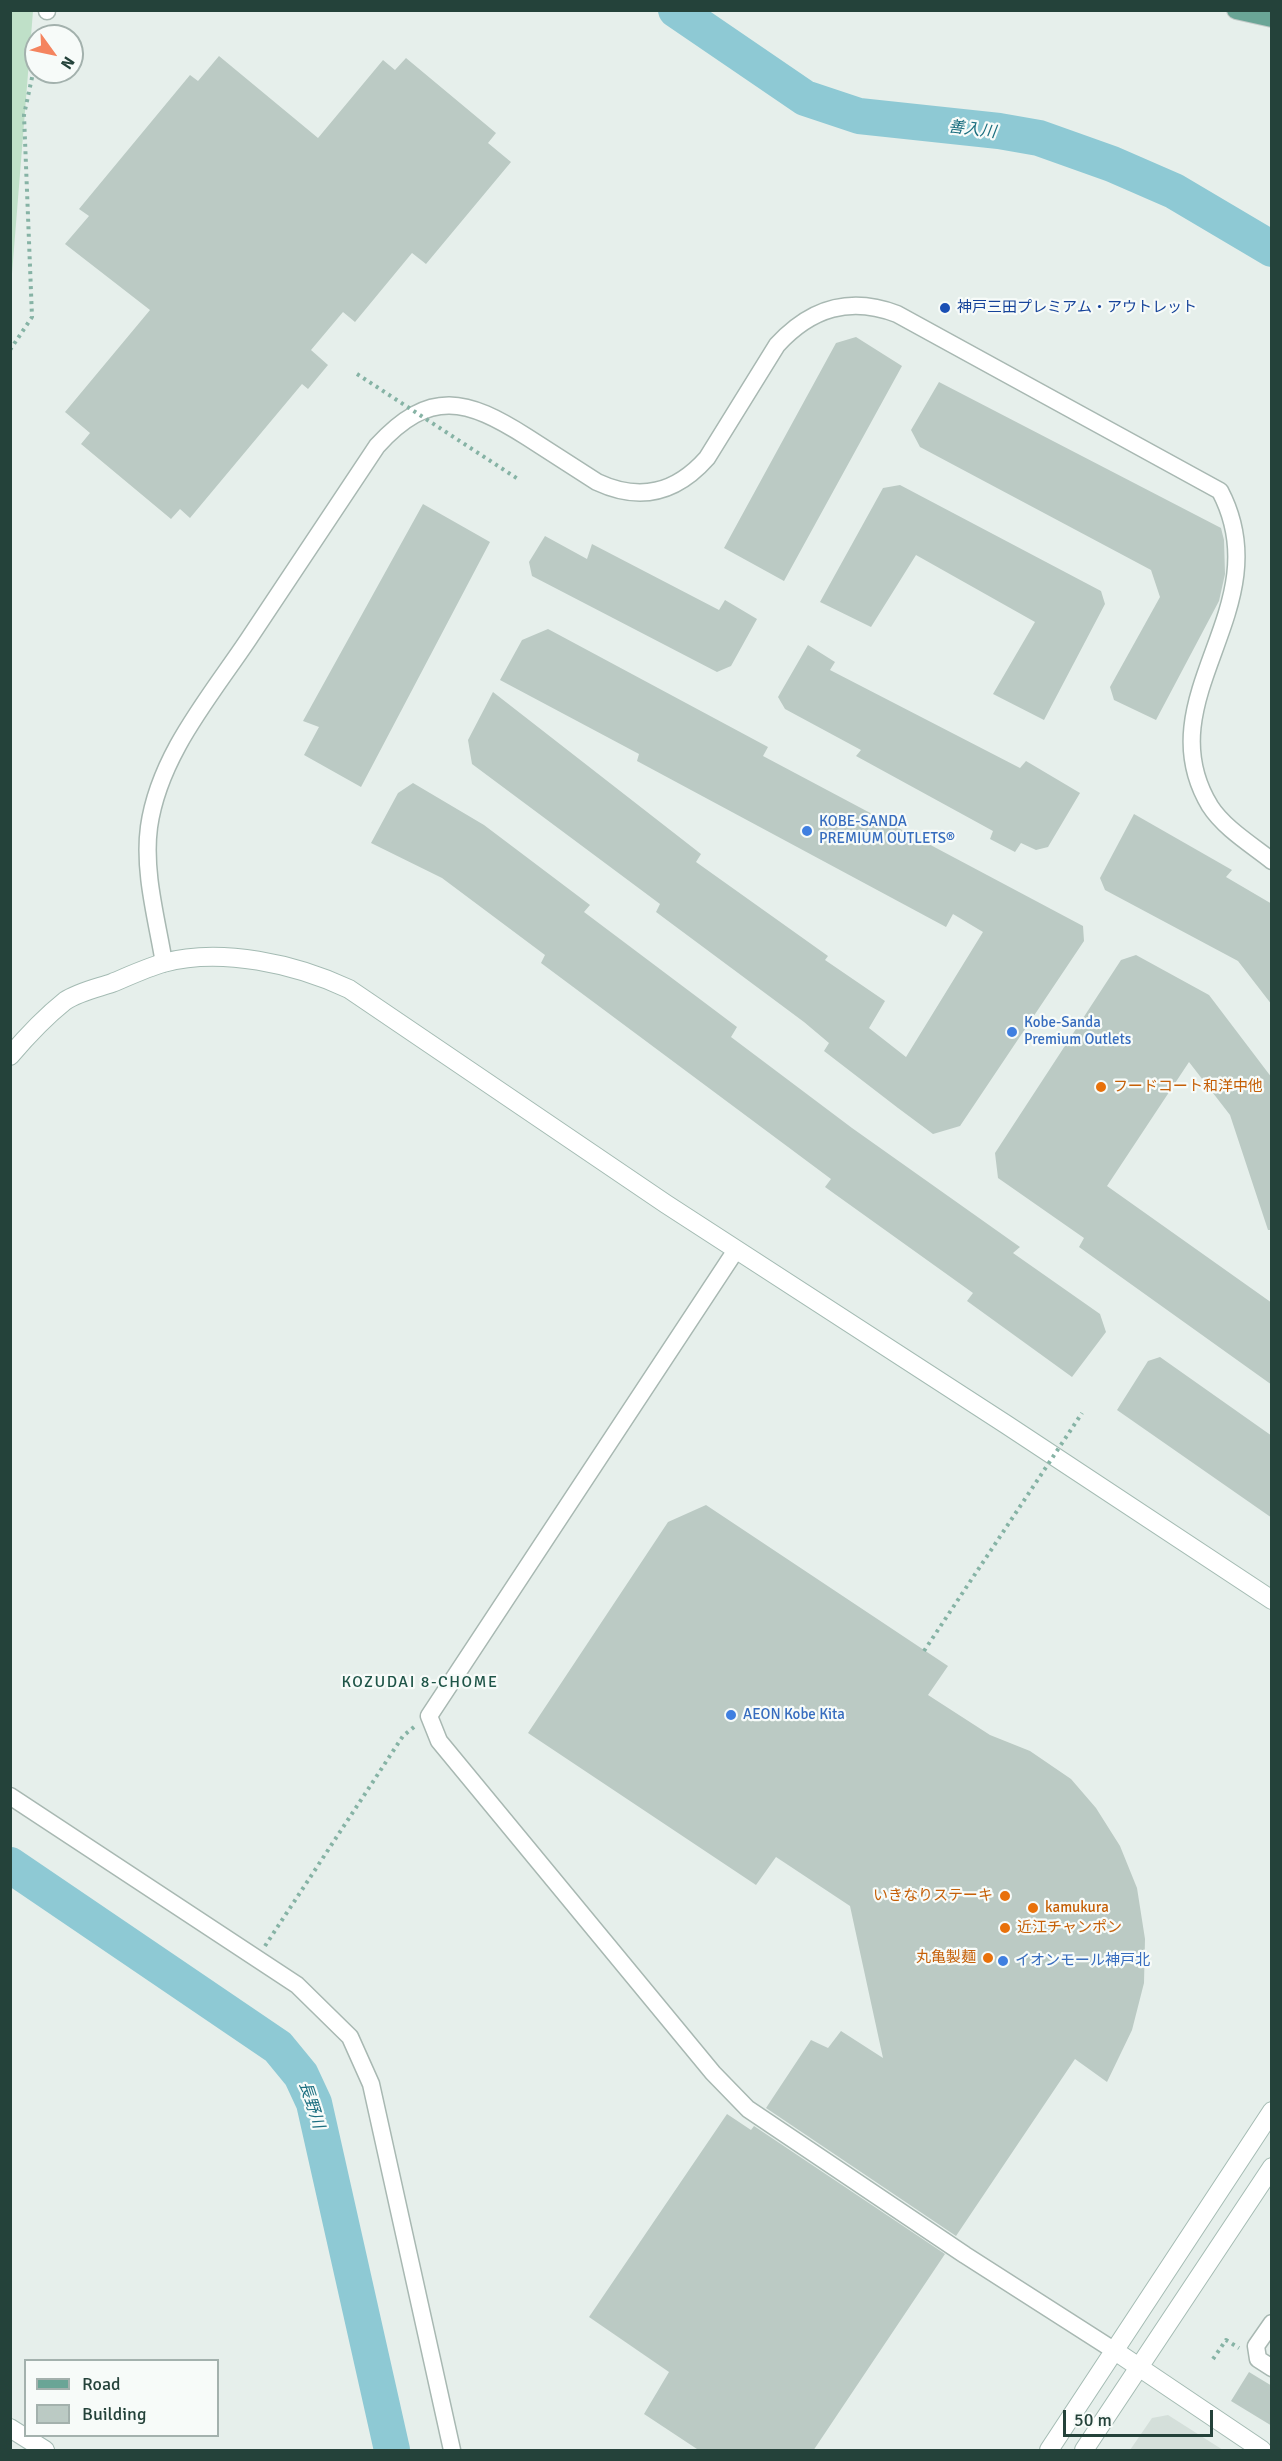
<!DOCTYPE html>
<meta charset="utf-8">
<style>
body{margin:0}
#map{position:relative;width:1282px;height:2461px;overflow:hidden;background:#e6efeb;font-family:Signika,sans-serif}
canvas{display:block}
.frame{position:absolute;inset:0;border:12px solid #24423a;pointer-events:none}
.legend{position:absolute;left:24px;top:2359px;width:195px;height:78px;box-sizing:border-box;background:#f7fbf9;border:2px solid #a3b1ad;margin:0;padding:8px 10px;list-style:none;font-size:18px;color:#24423a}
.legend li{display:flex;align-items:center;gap:12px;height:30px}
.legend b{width:30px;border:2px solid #a3b1ad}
.north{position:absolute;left:24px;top:24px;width:60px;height:60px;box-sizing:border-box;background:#f7fbf9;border:2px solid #a3b1ad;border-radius:50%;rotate:123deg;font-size:16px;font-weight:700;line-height:24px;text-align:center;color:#24423a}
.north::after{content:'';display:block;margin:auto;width:21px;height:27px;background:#f4845f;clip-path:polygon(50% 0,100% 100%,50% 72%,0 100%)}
.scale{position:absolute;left:1063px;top:2410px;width:150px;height:27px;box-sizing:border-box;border:3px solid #24423a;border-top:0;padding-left:8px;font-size:18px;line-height:21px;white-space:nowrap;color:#24423a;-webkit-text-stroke:4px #f7fbf9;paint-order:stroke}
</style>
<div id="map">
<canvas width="1282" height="2461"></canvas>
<div class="frame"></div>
<ul class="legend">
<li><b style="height:8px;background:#6aa596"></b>Road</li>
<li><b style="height:16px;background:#bbcac4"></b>Building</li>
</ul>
<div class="north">N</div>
<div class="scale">50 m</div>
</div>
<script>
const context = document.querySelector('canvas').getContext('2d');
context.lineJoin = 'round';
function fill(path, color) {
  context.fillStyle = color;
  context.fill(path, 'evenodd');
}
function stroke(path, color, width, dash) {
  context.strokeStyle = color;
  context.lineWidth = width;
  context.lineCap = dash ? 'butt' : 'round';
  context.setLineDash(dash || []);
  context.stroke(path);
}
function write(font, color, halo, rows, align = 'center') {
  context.font = font + ' Signika,"Noto Sans JP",sans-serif';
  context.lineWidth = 4.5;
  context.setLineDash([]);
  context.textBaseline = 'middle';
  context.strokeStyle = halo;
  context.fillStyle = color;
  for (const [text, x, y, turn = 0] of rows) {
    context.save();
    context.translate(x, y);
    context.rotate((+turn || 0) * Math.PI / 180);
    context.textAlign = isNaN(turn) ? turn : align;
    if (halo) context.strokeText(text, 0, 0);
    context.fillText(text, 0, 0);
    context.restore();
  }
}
const built = new Path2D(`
 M1168 2415 1223 2450H1130L1152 2418Z`);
const green = new Path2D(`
 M11 10 33 11 11 286 10 11Z`);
const river = new Path2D(`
 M676 10 805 98 859 116 999 131 1039 138 1112 164 1174 191 1272 249
 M10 1865 278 2047 301 2075 314 2103 392 2450`);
const building = new Path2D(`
 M219 56 318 138 383 60 395 70 406 58 496 133 488 143 511 162 426 264 412 253 355 322 343 312 311 350 328 365 308 389 302 384 190 518 180 509 171 519 81 444 90 433 65 412 150 310 65 244 89 216 79 209 190 75 198 81Z
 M856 337 902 366 784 581 724 548 836 343Z
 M939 382 1221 528 1224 540 1225 574 1219 601 1156 720 1114 700 1110 687 1160 597 1151 570 920 447 911 430Z
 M900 485 1101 591 1105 604 1044 720 993 694 1035 622 916 555 871 627 820 602 883 488Z
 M423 504 490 542 361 787 304 755 319 727 303 721Z
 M545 536 587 559 592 544 719 610 725 600 757 619 731 666 717 672 532 576 529 562Z
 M548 629 768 747 763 756 1083 926 1084 941 960 1126 933 1134 898 1108 824 1051 829 1043 804 1022 656 912 660 904 472 764 468 740 493 692 701 854 696 862 828 956 825 960 885 1001 869 1028 906 1057 983 932 953 914 946 927 637 761 639 754 500 680 522 640Z
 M808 645 835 662 830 670 1020 768 1026 761 1080 793 1048 847 1036 850 1021 843 1015 852 990 839 993 831 856 756 861 750 785 709 778 697Z
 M413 783 484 825 590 905 584 912 737 1027 731 1037 852 1128 1020 1247 1013 1253 1100 1314 1106 1332 1072 1377 967 1301 973 1293 825 1187 831 1179 541 963 545 955 442 878 371 843 398 793Z
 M1134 814 1232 870 1226 877 1272 904V1005L1238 961 1105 890 1100 878Z
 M1136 955 1209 995 1272 1078V1230H1268L1230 1115 1189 1062 1107 1186 1272 1303V1385L1079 1247 1084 1238 998 1178 995 1153 1121 960Z
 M1160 1357 1272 1436V1518L1117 1410 1148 1361Z
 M706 1505 948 1666 928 1695 990 1735 1030 1751 1071 1779 1096 1808 1120 1846 1137 1888 1145 1939 1144 1983 1132 2030 1107 2082 1075 2059 956 2236 766 2108 811 2040 828 2048 841 2031 883 2058 850 1906 776 1857 756 1885 528 1733 668 1522Z
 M727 2114 751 2130 754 2126 945 2254 813 2451H700L644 2414 669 2372 589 2317Z
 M1249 2372 1272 2386V2426L1231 2401Z`);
const path = new Path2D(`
 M10 350 32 317 24 115 36 59
 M265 1946 403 1736 414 1727
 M1213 2359 1226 2340 1239 2348`);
const street = new Path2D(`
 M47 11V10
 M164 963C157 920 143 872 149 827 159 756 209 698 248 640 291 575 334 511 377 446 430 388 467 399 527 437 550 452 574 467 597 482 640 502 676 493 707 458L777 345C811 308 850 296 897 314L1220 491C1282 609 1144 697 1210 806 1224 828 1252 845 1272 861
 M736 1250 429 1716 439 1741 713 2073 748 2109 965 2255 1115 2351
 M10 1796 297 1985 350 2037 371 2084 452 2450
 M1272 2323 1256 2346 1258 2359 1272 2368`);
const secondary = new Path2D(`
 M10 1056C27 1036 45 1017 65 1001 78 992 97 988 112 983 129 976 146 968 163 963 221 947 296 964 349 989L666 1204 1007 1425 1272 1600
 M1115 2351 1262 2450
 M10 2428 45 2450
 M1049 2450 1272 2111
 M1084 2450 1272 2167`);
const primary = new Path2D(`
 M1236 10 1272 18`);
const pathBridge = new Path2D(`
 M357 374 518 479
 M924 1651 1082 1413`);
const markers = [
 [945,308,6,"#1a4fb4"],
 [807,831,6,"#3f7fe0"],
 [1012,1032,6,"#3f7fe0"],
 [1101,1087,6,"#e8710a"],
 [731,1715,6,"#3f7fe0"],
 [1005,1896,6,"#e8710a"],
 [1033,1908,6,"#e8710a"],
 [1005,1928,6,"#e8710a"],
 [988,1958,6,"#e8710a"],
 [1003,1961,6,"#3f7fe0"]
];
const transitNames = [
 ["神戸三田プレミアム・アウトレット",957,308]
];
const shopNames = [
 ["KOBE-SANDA",819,822],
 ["PREMIUM OUTLETS®",819,839],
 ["Kobe-Sanda",1024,1023],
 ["Premium Outlets",1024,1040],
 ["AEON Kobe Kita",743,1715],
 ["イオンモール神戸北",1015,1961]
];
const foodNames = [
 ["フードコート和洋中他",1113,1087],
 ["いきなりステーキ",993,1896,"right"],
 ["kamukura",1045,1908],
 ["近江チャンポン",1017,1928],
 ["丸亀製麺",976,1958,"right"]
];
const waterNames = [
 ["善入川",972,130,7],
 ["長野川",311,2105,72]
];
const neighbourhoodNames = [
 ["KOZUDAI 8-CHOME",420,1683]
];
fill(built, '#d4dfda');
fill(green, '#bfe0c8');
stroke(river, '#8ec9d4', 36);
fill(building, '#bbcac4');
stroke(street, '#a8b8b2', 19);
stroke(secondary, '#a4bbb3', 20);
stroke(primary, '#c2cac8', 20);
stroke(path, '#86b3a5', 4, [3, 4.5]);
stroke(street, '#fff', 16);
stroke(secondary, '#fff', 18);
stroke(primary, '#6aa596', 18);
stroke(pathBridge, '#86b3a5', 4, [3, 4.5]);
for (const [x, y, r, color] of markers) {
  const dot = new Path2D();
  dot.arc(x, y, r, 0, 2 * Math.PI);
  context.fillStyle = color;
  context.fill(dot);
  stroke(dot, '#f7fbf9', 2);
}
write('15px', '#164399', '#f7fbf9', transitNames, 'left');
write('15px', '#366cbe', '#f7fbf9', shopNames, 'left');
write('15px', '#c56008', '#f7fbf9', foodNames, 'left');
write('italic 16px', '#1c6f80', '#f7fbf9', waterNames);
context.letterSpacing = '1.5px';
write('16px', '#1f5548', '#f7fbf9', neighbourhoodNames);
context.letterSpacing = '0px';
</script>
